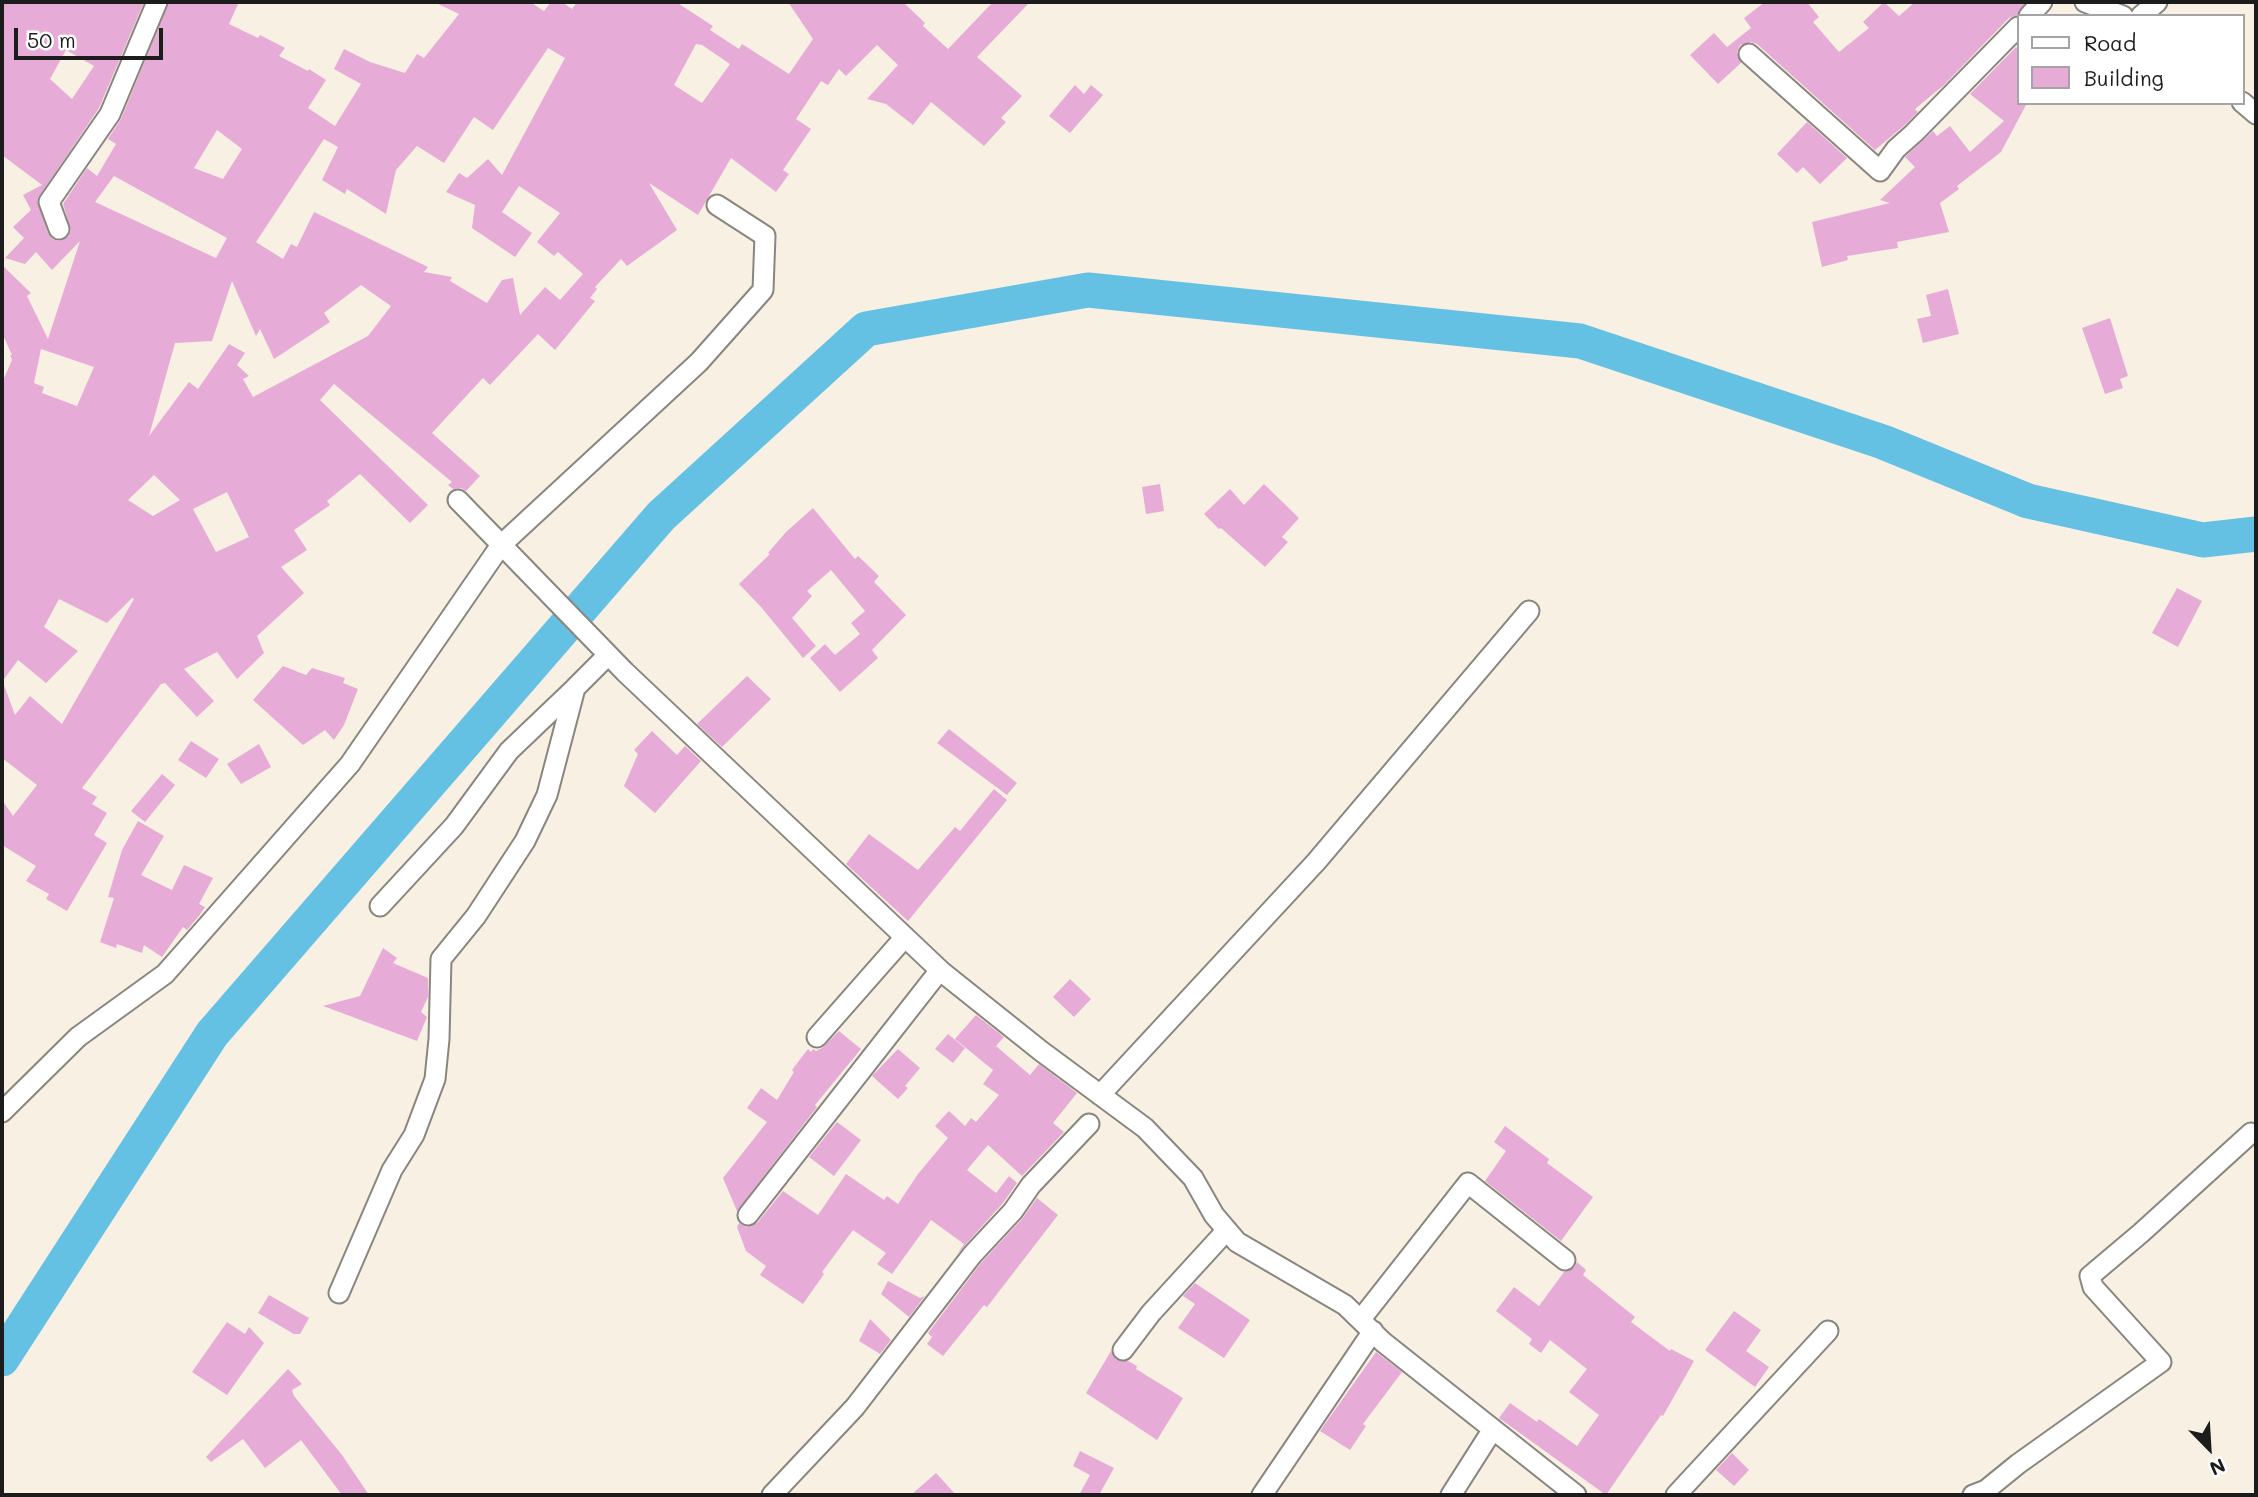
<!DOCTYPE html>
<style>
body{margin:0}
#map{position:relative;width:2258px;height:1497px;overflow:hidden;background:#f8f0e2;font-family:Mali,sans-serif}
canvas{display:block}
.frame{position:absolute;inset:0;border:4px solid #1c1c1c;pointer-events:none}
.legend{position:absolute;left:2017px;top:14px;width:228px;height:91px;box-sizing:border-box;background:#fff;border:2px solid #a4a4a4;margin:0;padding:9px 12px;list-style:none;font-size:21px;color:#1c1c1c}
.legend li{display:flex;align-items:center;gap:14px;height:35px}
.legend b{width:35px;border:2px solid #a4a4a4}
.north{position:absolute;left:2174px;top:1413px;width:70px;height:70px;-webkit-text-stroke:5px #fff;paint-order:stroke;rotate:156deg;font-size:19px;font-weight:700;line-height:28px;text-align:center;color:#1c1c1c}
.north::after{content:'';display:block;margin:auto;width:24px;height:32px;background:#1c1c1c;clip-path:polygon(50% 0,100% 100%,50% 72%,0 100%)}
.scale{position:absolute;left:14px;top:28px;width:149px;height:32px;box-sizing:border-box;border:4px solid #1c1c1c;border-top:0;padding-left:9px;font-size:21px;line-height:24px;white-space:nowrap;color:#1c1c1c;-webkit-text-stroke:5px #fff;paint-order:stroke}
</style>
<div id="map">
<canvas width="2258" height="1497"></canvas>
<div class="frame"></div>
<ul class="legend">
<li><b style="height:9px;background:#fff"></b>Road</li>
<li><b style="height:19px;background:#e6acd7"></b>Building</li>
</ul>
<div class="north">N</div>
<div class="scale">50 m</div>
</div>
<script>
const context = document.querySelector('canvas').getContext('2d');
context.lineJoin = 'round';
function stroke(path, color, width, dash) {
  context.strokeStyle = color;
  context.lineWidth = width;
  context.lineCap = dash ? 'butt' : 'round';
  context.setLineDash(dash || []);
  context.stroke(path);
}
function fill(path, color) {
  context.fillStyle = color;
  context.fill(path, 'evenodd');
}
const river = new Path2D(`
 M2 1359 212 1034 661 516 866 329 1088 290 1580 341 1883 442 2028 501 2203 540 2256 534`);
const building = new Path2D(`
 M2 2H144L99 108 37 200 48 233 52 239 58 241 68 237 71 230 63 204 87 168 97 176 116 144 108 139 121 119 169 2H239L229 24 258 38 260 35 285 48 279 56 308 71 309 69 326 80 308 108 335 126 361 84 334 69 344 49 370 62 405 73 417 54 424 58 459 14 434 2H530L544 11 551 2H562L572 9 577 2H676L713 26 710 30 739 49 742 44 789 74 813 39 788 2H903L925 23 923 26 948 49 993 2H1030L977 57 1022 96 1001 118 1006 122 984 146 931 102 913 125 886 104 867 99 898 65 877 45 846 76 839 69 828 85 821 81 796 119 811 129 783 170 789 174 776 192 731 158 698 215 649 183 677 230 627 266 621 259 595 287 597 289 590 298 595 301 555 350 538 334 490 385 483 378 432 433 480 476 466 491 461 488 453 489 448 485 452 482 334 384 320 400 428 505 410 523 360 474 327 501 330 505 294 530 307 550 281 567 304 593 257 636 264 653 237 679 217 652 184 669 214 701 197 717 165 683 161 684 82 788 97 797 92 804 107 813 94 835 107 843 67 911 46 899 49 894 26 881 36 866 2 845V800L13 816 37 785 2 758V685H4L15 715 30 696 62 724 134 599 132 598 107 623 59 599 44 627 78 651 46 683 18 660 2 682V383L12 360 10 355H12L2 333V265L31 293 27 296 48 339 80 241 52 270 36 252 25 264 5 258 24 238 13 227 31 210 23 195 42 185 2 155ZM696 44 702 45 730 64 702 103 674 85ZM548 48 565 58 502 175 488 159 467 178 459 173 446 192 475 205 472 228 515 257 532 233 502 212 519 186 560 213 537 242 554 256 558 252 583 274 560 300 545 287 520 315 513 278 502 280 487 303 450 281 452 277 424 272 428 267 314 212 297 247 291 244 283 259 256 242 324 139 338 147 322 180 345 194 347 189 386 214 396 170 417 146 444 163 474 117 493 130ZM66 50 94 66 72 99 50 79ZM217 130 242 149 223 179 194 168ZM114 176 227 238 216 258 95 202ZM232 281 256 336 260 329 274 359 330 322 324 313 361 285 391 306 368 336 253 397 243 379 249 376 237 365 245 353 229 344 198 389 189 382 149 436 175 343 212 341ZM41 349 94 367 77 406 42 393 44 387 34 383ZM154 475 180 500 153 516 128 500ZM227 492 249 537 216 552 193 509Z
 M1765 2H1807L1819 17 1813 22 1839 52 1869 28 1863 22 1884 2 1899 16 1915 2H2026L2017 15 2009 18 1944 85 1915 109 1918 112 1906 124 1875 150 1757 44 1751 42 1740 45 1737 52 1741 63 1718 84 1690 55 1714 33 1727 47 1751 28 1744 18Z
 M2016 47 2018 49V103H2027L2001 152 1957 186 1959 189 1940 203 1949 232 1897 242 1898 248 1847 256 1848 260 1822 267 1812 222 1890 203 1880 200 1915 167 1905 157 1933 131 1937 136 1950 126 1970 152 2004 121 1970 94Z
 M1075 85 1084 94 1091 85 1103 95 1070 133 1049 116Z
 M1807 122 1847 158 1820 184 1803 167 1797 173 1777 154Z
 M1948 289 1959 334 1923 343 1917 319 1931 316 1926 295Z
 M2110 318 2128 376 2120 379 2123 388 2105 394 2082 328Z
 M1160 484 1164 511 1146 514 1142 487Z
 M1264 484 1299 518 1282 537 1288 542 1265 567 1221 528 1219 529 1204 514 1230 489 1244 505Z
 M813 508 855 559 858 556 879 576 874 582 906 615 872 650 878 658 840 692 810 658 825 644 835 655 860 634 851 623 865 611 831 570 807 591 812 596 792 618 816 646 803 658 761 607 739 584 770 554 768 553 786 532Z
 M2177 588 2202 601 2178 647 2152 633Z
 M283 666 306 675 312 668 345 678 343 683 358 689 344 725 334 740 325 730 303 745 253 700Z
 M747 676 771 699 722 747 697 724Z
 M949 729 1017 783 1007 795 937 743Z
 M652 731 677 755 685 746 701 761 655 813 624 786 638 754 634 750Z
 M191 741 219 759 206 778 178 760Z
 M259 744 271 767 241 784 227 764Z
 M162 774 175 785 145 822 131 811Z
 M994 789 1007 800 908 921 846 864 869 834 918 870 955 827 960 831Z
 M138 821 164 836 141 875 172 890 184 865 213 878 199 904 205 907 199 916 187 930 183 927 162 957 144 945 142 953 117 944 116 948 100 942 114 898 108 897 122 850Z
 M383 948 397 958 393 963 428 978V997L421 1012 427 1017 417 1041 323 1006 360 996Z
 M1070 979 1091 999 1074 1017 1053 997Z
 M976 1015 1004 1037 996 1046 1030 1075 1039 1064 1077 1093 1053 1123 1064 1132 1022 1176 988 1145 967 1170 996 1193 1009 1176 1017 1183 1003 1203 957 1254 964 1244 931 1220 892 1274 877 1264 886 1253 853 1230 822 1272 824 1274 803 1304 760 1275 766 1266 746 1251 737 1227 739 1223 747 1227 757 1223 783 1191 818 1215 846 1174 884 1200 887 1196 898 1204 918 1174 948 1138 935 1126 949 1111 965 1126 971 1118 976 1122 999 1095 983 1084 993 1070 955 1039Z
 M839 1031 861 1049 815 1105 817 1107 737 1211 723 1178 767 1122 747 1108 761 1088 777 1100 794 1072 792 1070 808 1049 811 1052 813 1049 816 1051 822 1048Z
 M948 1034 965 1048 953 1063 935 1049Z
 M898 1049 920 1068 905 1086 908 1088 898 1099 872 1076Z
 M837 1122 861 1140 834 1176 809 1157Z
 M1505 1126 1549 1159 1547 1163 1593 1197 1561 1241 1485 1181 1506 1151 1494 1142Z
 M1037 1198 1058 1215 987 1307 984 1305 943 1356 927 1344 932 1337 928 1333 981 1263 1022 1219Z
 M1577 1262 1586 1270 1583 1275 1635 1317 1631 1322 1670 1351 1671 1349 1694 1361 1663 1416 1661 1415 1606 1495 1499 1418 1510 1403 1537 1422 1539 1419 1577 1446 1599 1415 1569 1392 1587 1369 1550 1340 1541 1353 1529 1344 1532 1339 1496 1311 1514 1287 1539 1306 1564 1272 1574 1268Z
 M888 1281 920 1298 925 1296 909 1317 881 1294Z
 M1195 1283 1250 1320 1224 1358 1178 1328 1195 1304 1183 1296Z
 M269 1295 309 1318 300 1334H294L258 1313Z
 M1734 1311 1761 1330 1746 1351 1769 1367 1755 1387 1705 1350Z
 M870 1319 891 1340 880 1354 859 1341Z
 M227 1322 245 1334 249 1327 264 1343 227 1395 192 1372Z
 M1111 1351 1116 1360 1128 1361 1137 1366 1136 1369 1183 1398 1157 1440 1086 1393Z
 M1376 1352 1402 1372 1363 1424 1366 1426 1350 1450 1320 1431Z
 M288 1369 302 1384 292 1390 294 1396 342 1455 369 1495H342L301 1440 265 1468 243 1439 211 1462 206 1457Z
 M1080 1451 1114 1468 1099 1495H1079L1090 1475 1073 1466Z
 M1732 1453 1749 1470 1734 1486 1716 1470Z
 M936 1473 956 1495H911Z`);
const minor = new Path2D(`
 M2085 2 2123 16
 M2029 16 2042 2
 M2141 16 2157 2
 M1749 54 1880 171 1896 149 1914 133 2018 27
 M2242 102 2256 114
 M59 229 49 202 110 114 157 2
 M458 500 625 672 942 972 1041 1051 1145 1128 1193 1178 1214 1215 1237 1242 1345 1305 1383 1342 1576 1495
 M380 906 454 826 509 751 574 689
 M817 1037 905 937
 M1100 1095 1316 862 1529 611
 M2 1112 78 1037 165 974 350 764 501 545 699 362 763 290 765 236 717 205
 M748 1215 940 970
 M339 1293 392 1170 414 1135 435 1079 439 1039 441 959 476 916 525 841 547 795 575 688 608 655
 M1361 1319 1468 1183 1565 1260
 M1123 1350 1151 1313 1227 1230
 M772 1495 855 1407 972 1255 1013 1211 1031 1185 1089 1124
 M1262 1495 1373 1331
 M1451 1495 1493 1429
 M1676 1495 1828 1331
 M1973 1495 1986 1490 2018 1464 2161 1362 2093 1287 2090 1276 2141 1233 2251 1133`);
stroke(river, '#65c1e3', 35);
fill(building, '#e6acd7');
stroke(minor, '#8a867f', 23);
stroke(minor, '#fff', 19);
</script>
